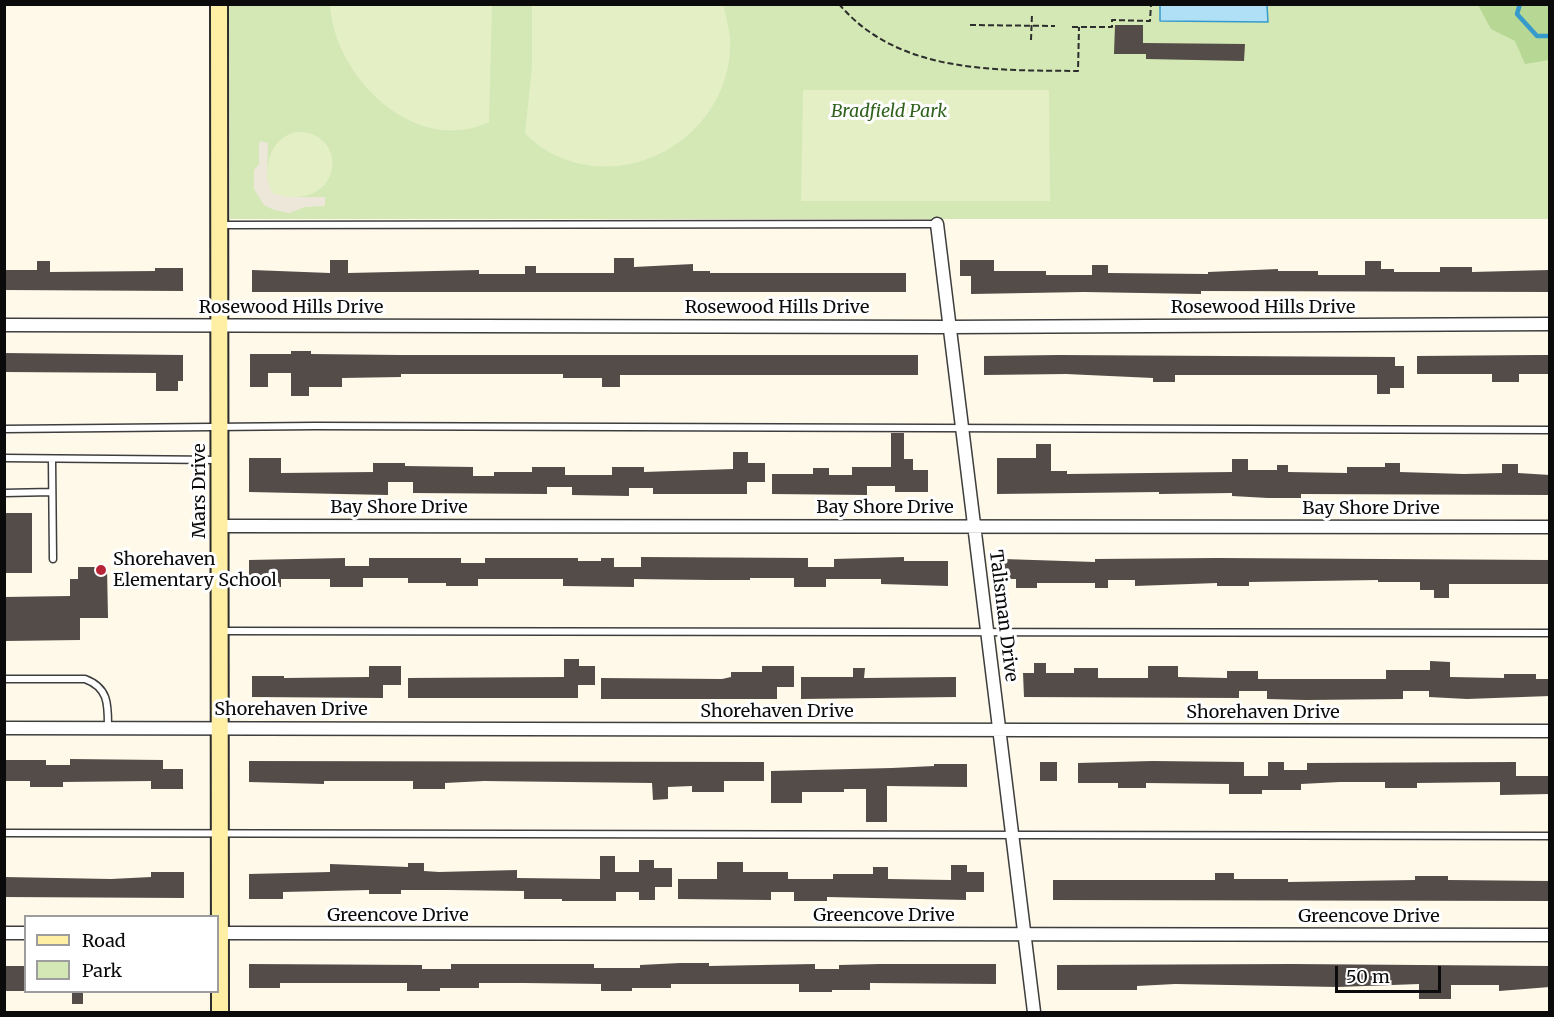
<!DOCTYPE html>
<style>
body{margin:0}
#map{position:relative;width:1554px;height:1017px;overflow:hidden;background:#fff9ea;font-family:Merriweather,serif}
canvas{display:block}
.frame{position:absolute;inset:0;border:6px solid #0b0b0b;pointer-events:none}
.legend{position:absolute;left:24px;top:915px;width:195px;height:78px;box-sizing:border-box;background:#fff;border:2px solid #9d9d9d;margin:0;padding:8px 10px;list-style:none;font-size:18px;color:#0b0b0b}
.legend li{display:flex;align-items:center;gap:12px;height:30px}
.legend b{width:30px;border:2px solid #9d9d9d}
.scale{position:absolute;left:1335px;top:966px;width:106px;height:27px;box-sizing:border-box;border:3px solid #0b0b0b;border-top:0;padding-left:8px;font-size:18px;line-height:21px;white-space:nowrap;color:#0b0b0b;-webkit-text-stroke:4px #fff;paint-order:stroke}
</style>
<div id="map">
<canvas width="1554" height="1017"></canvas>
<div class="frame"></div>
<ul class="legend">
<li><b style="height:8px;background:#feefa5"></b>Road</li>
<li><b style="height:16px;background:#d3e8b4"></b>Park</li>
</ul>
<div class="scale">50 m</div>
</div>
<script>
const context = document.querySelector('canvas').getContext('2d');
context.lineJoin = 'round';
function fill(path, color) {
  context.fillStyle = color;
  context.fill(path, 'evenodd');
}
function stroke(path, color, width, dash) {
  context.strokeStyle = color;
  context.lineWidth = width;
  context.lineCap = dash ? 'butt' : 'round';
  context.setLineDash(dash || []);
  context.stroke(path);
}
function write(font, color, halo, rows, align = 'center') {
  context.font = font + ' Merriweather,serif';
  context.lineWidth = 6;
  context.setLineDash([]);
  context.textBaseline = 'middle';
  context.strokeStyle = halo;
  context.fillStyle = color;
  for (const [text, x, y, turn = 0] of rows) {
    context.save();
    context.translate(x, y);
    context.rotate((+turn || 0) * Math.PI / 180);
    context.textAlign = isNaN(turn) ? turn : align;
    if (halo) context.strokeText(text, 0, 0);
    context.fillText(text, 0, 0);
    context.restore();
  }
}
const green = new Path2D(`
 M229 5H1549V219H230Z`);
const forest = new Path2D(`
 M1478 5H1549V60L1525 64 1515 41 1491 29Z`);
const pitch = new Path2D(`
 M330 5H492L489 122C415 157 334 77 330 5Z
 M532 5H723C727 19 731 35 730 50 726 125 653 179 581 164 560 159 540 150 525 133L532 67Z
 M803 90H1049L1050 201H801Z
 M296 132C345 130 345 197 294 197 284 198 276 198 269 189 264 165 270 138 296 132Z`);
const plaza = new Path2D(`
 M261 141 268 143 267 179 272 193 286 197H325V206L305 207 289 213 274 210 264 205 254 189V170L259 164V143Z`);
const water = new Path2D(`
 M1160 5H1267L1268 22 1160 21Z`);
const stream = new Path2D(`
 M1520 4 1517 14 1537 36H1550`);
const building = new Path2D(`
 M1115 25H1143V43L1245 44 1244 61 1146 59V54H1114Z
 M614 258H634V267L693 264V271H710V273H906V292H252V270L330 273V260H348V273L479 270V274H525V266H536V273H614Z
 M960 260H994V271H1046V275H1092V265H1108V273L1208 274V272L1278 269V271H1318V275H1365V261H1381V269H1394V272H1440V267H1472V272L1549 270V292L1201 291V294L1084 292 971 294V276H960Z
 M37 261H50V272L155 271V268H183V291L4 290V270H37Z
 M291 351H311V354L400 355H918V375H620V387H602V378H563V374H401V377L342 378V387H309V396H291V373H268V387H250V354H291Z
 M4 353 183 355V381H178V391H156V373L4 372Z
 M1059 355 1395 357V366H1404V388H1390V394H1377V375H1175V382H1153V378L1066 374 984 375V356Z
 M1538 355H1550V374H1519V382H1492V374H1417V356Z
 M891 433H904V459H913V470H928V492H895V486H867V495L772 494V474H813V468H829V475H852V467H891Z
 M1036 444H1051V471H1067V474L1232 472V459H1248V470H1277V465H1288V472L1347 473V467H1385V463H1400V472L1464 474 1502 473V464H1518V473L1550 475V495L1301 494V498H1268L1232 496V493L1159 494V492L997 494V458H1036Z
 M733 452H748V463H765V482H747V494H653V488H629V496L572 495V487H547V494L413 493V482H388V495L249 492V458H281V473L373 472V463H405V466L473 467V476H494V472H532V467H565V475H612V467H644V472L733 469Z
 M4 513H32V573H4Z
 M641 557 808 558V567H834V559L904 557V561H948V586L881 584V579H826V587H794V578H750V580H710L634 579V587L563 586V579H478V586H446V583H408V578H363V587H330V579H281V587H249V560L345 558V566H369V558H461V563H485V558H578V561H601V558H614V567H641Z
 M1217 558 1550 560V584H1449V598H1434V590H1420V582H1378V580L1249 582V586H1217V583L1135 586V580H1108V588H1095V583H1037V588H1016V579H1003V559L1095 562V559Z
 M78 567H107L108 618H80V640L4 641V597L70 596V579H78Z
 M564 659H579V666H595V685H578V698H408V678L564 677Z
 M1430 661 1450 662V677L1504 678V674H1536V679H1550V696L1467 699 1429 697V691H1403V699L1306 700 1267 699V691H1239V698L1024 697 1023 673H1034V663H1046V673H1074V668H1098V678H1148V666H1178V677L1227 678V671H1258V679H1386V670H1430Z
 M369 666H401V685H383V698L252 697V676H284V678L369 677Z
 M762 666H794V687H777V699H601V678L722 679 731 677V672H762Z
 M853 668H865L864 678 956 677V697L801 699V677H853Z
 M70 759 163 760V769H183V789H151V781L63 782V787H30V781H4V760H46V765H70Z
 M249 761 764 762V781H724V792H692V786L668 787V799L653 800 652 783 484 781 445 783V789H413V781H324V784L249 782Z
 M1152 761 1244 762V776H1268V762H1284V770H1307V763L1516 762V776H1550V794L1500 795V782L1417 783V788H1385V782H1340L1301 784V790H1262V794H1229V784L1146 783V788H1118V783H1078V763Z
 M1040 762H1057V781H1040Z
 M934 764H967V787L887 786V822H866V789H844V792H802V803H771V771L892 768 934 766Z
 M600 856H615V872H639V860H654V868H672V887H655V900H639V892H616V901H562V899H524V891L447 890H401V894H369V890L283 892V899H249V874L330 872V864L408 867V863H424V871L439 872 517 870V878L600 879Z
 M717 862H743V872H788V879H833V874H873V867H888V879L951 880V865H967V872H984V892H966V900L827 897V901H794V892H771V900L678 899V879H717Z
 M151 872H184V898L4 897V877L111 879 151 877Z
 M1215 873H1234V879H1288V882L1415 880V876H1448V880L1550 881V901L1053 900V880H1215Z
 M680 963H709V966L815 964V969H839V965L880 964H996V984L870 983V990H832V992H799V984H671V988H632V991H601V984L524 983H479V988H440V991H407V983H280V988H249V964L422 965V969H451V964H594V968H640V965Z
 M1291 964 1550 966V987L1499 991V985H1451V999H1419V984L1338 987 1175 984 1137 986V990H1057V965Z
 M4 966H26V991H4Z
 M72 992H83V1004H72Z`);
const path = new Path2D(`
 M839 4C898 74 995 70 1078 71L1079 27
 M970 25 1055 26
 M1072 27H1112V20L1150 21 1151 4
 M1031 40 1032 14`);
const lane = new Path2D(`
 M220 225 937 224
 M4 429 315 426 1550 430
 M4 458 219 460
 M52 460 53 559
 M4 493 52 492
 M221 631 1550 633
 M4 679H85C109 688 108 705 108 728
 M4 833 1550 836`);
const street = new Path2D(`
 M937 224 1034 1012
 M4 325 949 327 1550 324
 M220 526 1550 527
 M4 728 1550 731
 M4 933H26
 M218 933 1550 935`);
const secondary = new Path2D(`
 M219 4 220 1012`);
const markers = [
 [101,570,6,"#b92536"]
];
const parkNames = [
 ["Bradfield Park",889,112]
];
const streetNames = [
 ["Rosewood Hills Drive",291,308],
 ["Rosewood Hills Drive",777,308],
 ["Rosewood Hills Drive",1263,308],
 ["Mars Drive",200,491,-90],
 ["Bay Shore Drive",399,508],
 ["Bay Shore Drive",885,508],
 ["Bay Shore Drive",1371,509],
 ["Talisman Drive",1003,616,83],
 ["Shorehaven Drive",291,710],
 ["Shorehaven Drive",777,712],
 ["Shorehaven Drive",1263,713],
 ["Greencove Drive",398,916],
 ["Greencove Drive",884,916],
 ["Greencove Drive",1369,917]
];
const poiNames = [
 ["Shorehaven",113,560],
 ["Elementary School",113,581]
];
fill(green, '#d3e8b4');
fill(forest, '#b7d894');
fill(pitch, '#e4efc6');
fill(plaza, '#ede7da');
fill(water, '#afe0f5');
stroke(water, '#379acc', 1.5);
stroke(stream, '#379acc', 4.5);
fill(building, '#544c48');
stroke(lane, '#3e3e3e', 9);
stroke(street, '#3e3e3e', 15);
stroke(secondary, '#2d2d2d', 20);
stroke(path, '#2d2d2d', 2, [6, 3]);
stroke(lane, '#fff', 6);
stroke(street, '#fff', 12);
stroke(secondary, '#feefa5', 16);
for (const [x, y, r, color] of markers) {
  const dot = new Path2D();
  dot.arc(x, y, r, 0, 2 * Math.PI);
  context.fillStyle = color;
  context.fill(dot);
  stroke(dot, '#fff', 2);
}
write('italic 18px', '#30621d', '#fff', parkNames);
write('18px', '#0b0b0b', '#fff', streetNames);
write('18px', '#0b0b0b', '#fff', poiNames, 'left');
</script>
